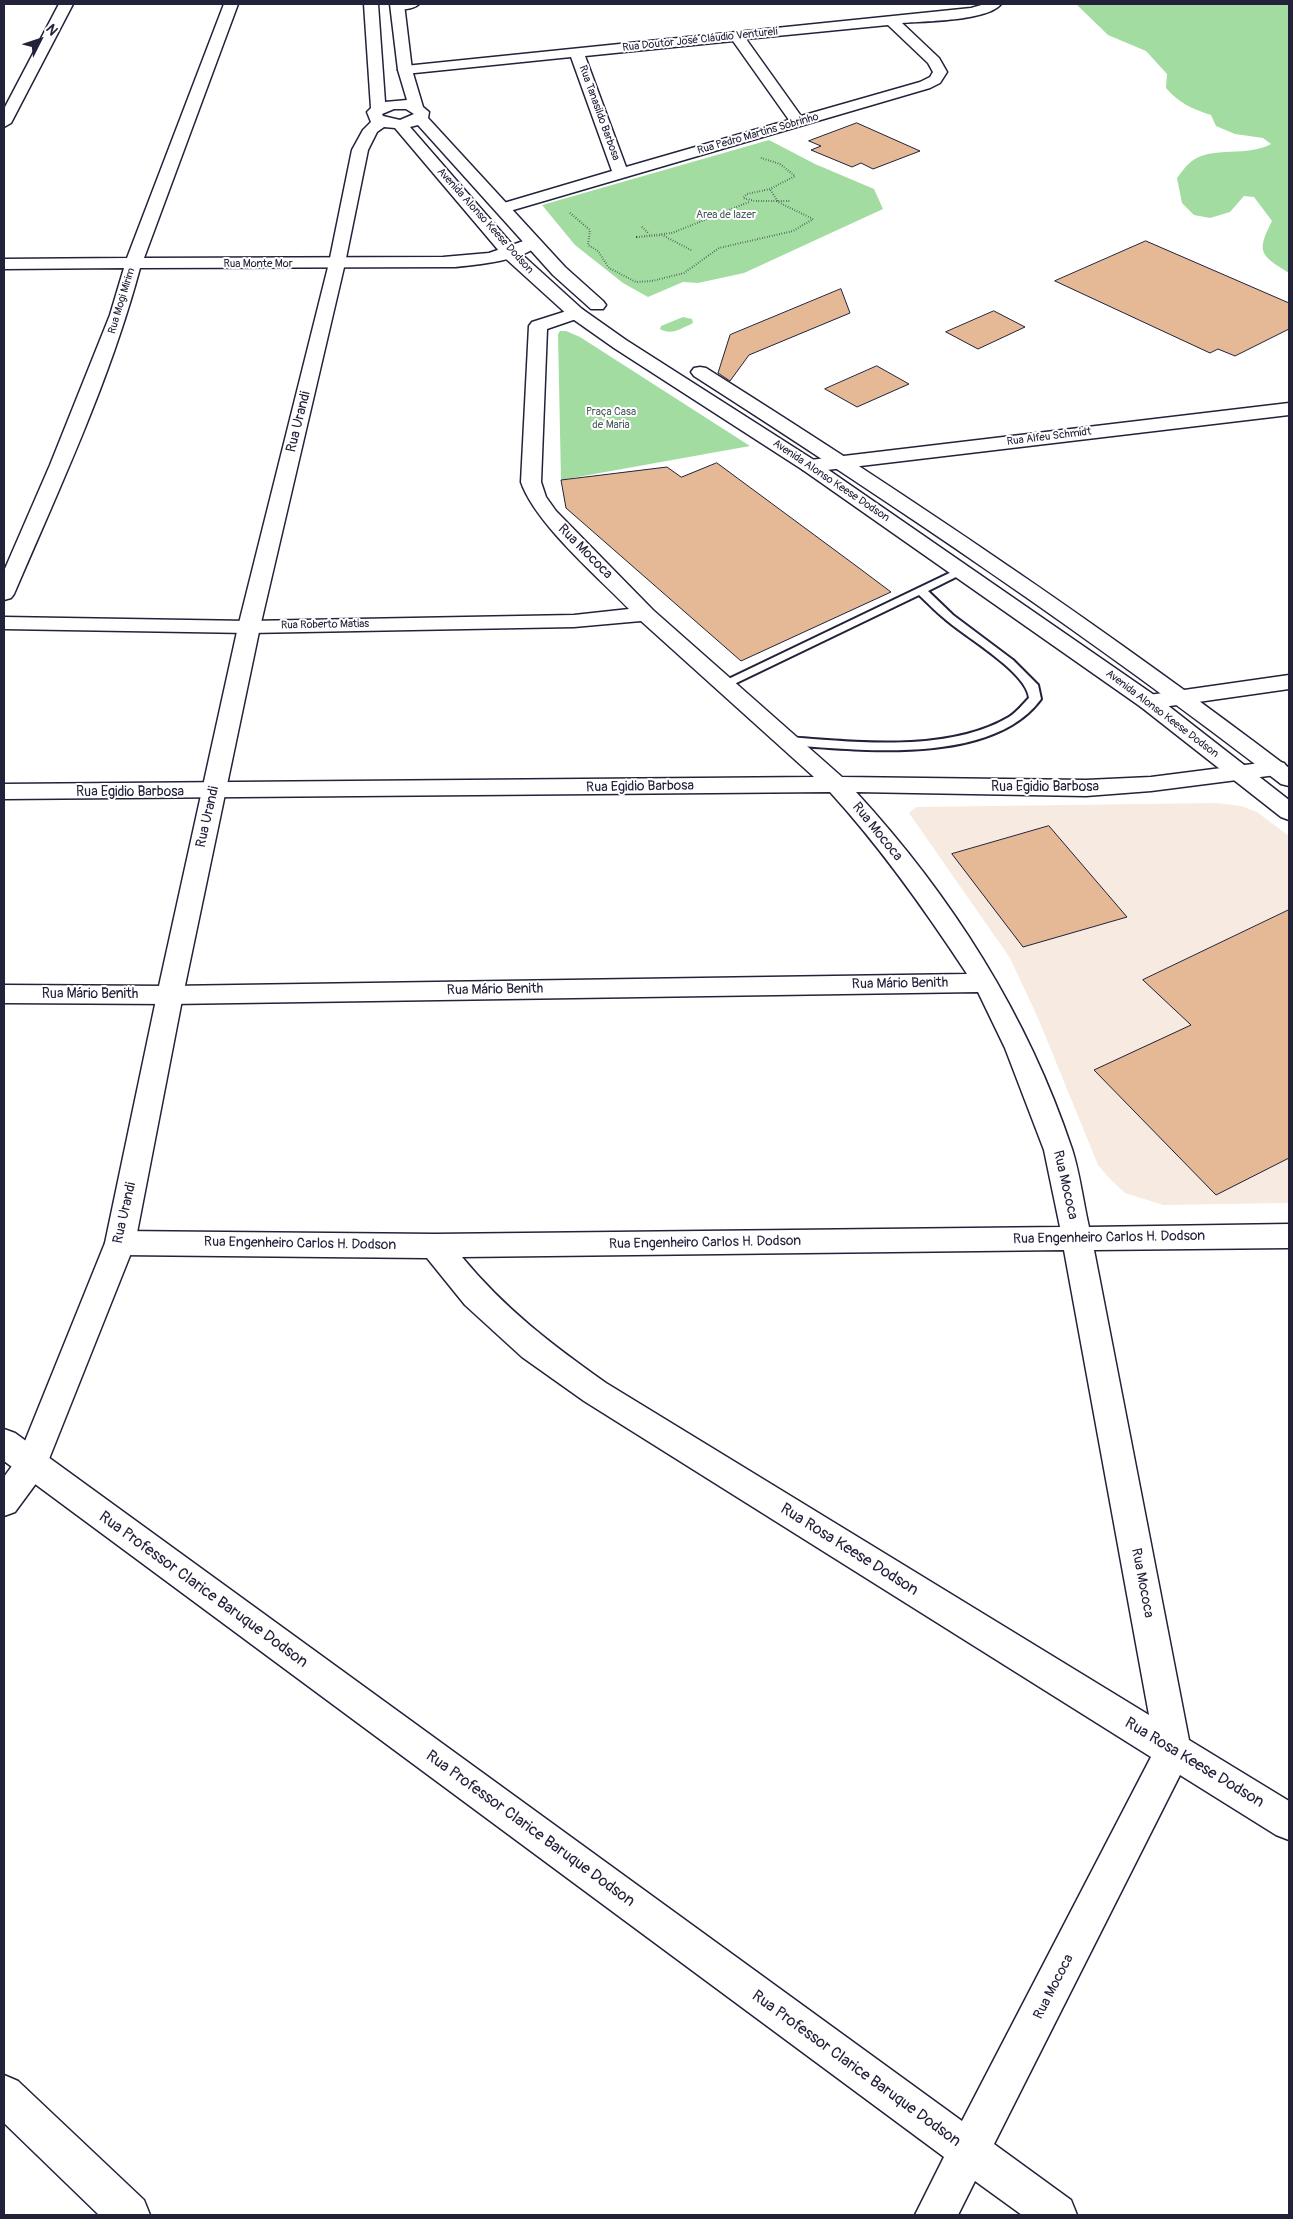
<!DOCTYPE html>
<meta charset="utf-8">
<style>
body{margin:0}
#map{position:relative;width:1293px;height:2219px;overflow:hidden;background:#fff;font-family:Pangolin,sans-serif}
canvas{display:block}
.frame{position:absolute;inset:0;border:5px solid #22223b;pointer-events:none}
.north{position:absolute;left:15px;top:15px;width:50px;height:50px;-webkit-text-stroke:4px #fff;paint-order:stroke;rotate:49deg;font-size:14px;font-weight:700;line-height:20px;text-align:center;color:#22223b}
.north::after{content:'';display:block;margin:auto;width:18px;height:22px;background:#22223b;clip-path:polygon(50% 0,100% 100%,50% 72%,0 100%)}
</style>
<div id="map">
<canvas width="1293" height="2219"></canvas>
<div class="frame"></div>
<div class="north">N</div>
</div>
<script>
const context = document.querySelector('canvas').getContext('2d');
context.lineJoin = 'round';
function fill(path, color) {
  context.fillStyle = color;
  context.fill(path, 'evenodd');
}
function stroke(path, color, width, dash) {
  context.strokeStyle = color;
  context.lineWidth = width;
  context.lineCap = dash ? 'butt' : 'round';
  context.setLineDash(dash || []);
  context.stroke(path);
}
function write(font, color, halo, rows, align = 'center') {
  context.font = font + ' Pangolin,sans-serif';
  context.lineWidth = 4;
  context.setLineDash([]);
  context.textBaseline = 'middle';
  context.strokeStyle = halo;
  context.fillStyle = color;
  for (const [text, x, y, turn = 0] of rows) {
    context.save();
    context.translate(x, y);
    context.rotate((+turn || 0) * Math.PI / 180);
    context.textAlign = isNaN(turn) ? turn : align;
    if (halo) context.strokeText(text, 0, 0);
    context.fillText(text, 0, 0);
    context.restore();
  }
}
const built = new Path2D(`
 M1217 803 1241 806 1257 812 1289 836V1203L1163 1205 1125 1193 1109 1178 1098 1165 1038 1018 1010 958 909 813 916 807Z`);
const green = new Path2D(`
 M1076 4H1289V273C1260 255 1256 252 1272 221L1254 197 1244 196 1230 212 1210 218 1194 215 1182 203 1177 178C1181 173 1186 165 1192 161 1211 146 1249 157 1271 144L1263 138 1235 134 1216 126 1211 115C1192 109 1179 103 1166 88L1167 74 1146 51 1108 35Z
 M769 140 815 164 874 189 883 209 744 273 698 283 683 282 648 297 623 283 575 245 542 205Z
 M683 317 692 319 693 323C682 328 671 336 660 329L661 326Z
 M560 331H566L580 337 750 446 561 480 558 334Z`);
const building = new Path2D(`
 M857 123 920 151 873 169 861 163 852 167 811 150 821 146 809 141Z
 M1146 241 1289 303V329L1235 356 1218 349 1210 353 1055 281Z
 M841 289 850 313 749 355 730 381 718 373 730 335Z
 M994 311 1025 327 978 349 946 332Z
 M877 366 909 384 857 407 825 389Z
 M717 463 855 565 891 592 741 661 566 508 561 480 667 467 681 477Z
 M1049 826 1127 917 1023 947 952 854Z
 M1289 910V1158L1216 1195 1094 1070 1191 1025 1143 980Z`);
const path = new Path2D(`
 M761 158 780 164 795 176 770 189 747 194 743 198 755 201H790
 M570 213 590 230 588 245 598 251 609 268 636 282 652 281 684 273 719 248 793 231 813 219 778 202 770 189
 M642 227 648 233
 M691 250 662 235 637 237 672 233 749 202`);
const lane = new Path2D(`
 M960 568 966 571 964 573 928 591 953 615 1013 660 1038 685 1041 699C992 766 859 750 787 745L781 741 787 737C855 742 948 753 1009 717 1017 712 1023 704 1029 698 1027 672 965 637 945 619 936 612 928 603 919 595L728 687H720L718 684Z`);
const street = new Path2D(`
 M59 4H73L11 123 4 127V109Z
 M224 4H238L144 258 443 257 489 253 532 238 538 240 540 243C528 260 475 265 455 267L140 268C110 380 60 487 14 594L11 598 4 600V571L50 465 110 315 124 268 4 269V259L127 258Z
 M391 4H419C413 10 400 10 392 8Z
 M985 4H1001C988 21 924 21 902 23L939 58 947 72 940 83 930 88 503 213 495 208 497 205 612 171 571 57 405 74 398 70 405 66 971 8ZM888 25 928 63 933 72 930 77 920 82 801 116 746 39ZM733 41 789 120 626 167 585 56Z
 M576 308 582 309 585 313 582 317 547 329 541 482 546 497 556 511 653 610 842 777 1086 780 1151 777 1276 761 1284 763 1288 768 1284 773 1276 775 1151 791 1086 796 856 792C951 895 1028 1016 1072 1149 1080 1174 1083 1201 1089 1227L1289 1224V1248L1094 1250 1189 1740 1289 1801V1840L1276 1835 1180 1775 994 2144 1071 2200 1077 2215H1022L975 2181 958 2215H915L944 2157 4 1461V1429L15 1433 962 2121 1151 1757 584 1401 522 1357 465 1305 427 1258 120 1255 110 1251 105 1243 110 1235 120 1231 435 1234 1060 1227 1044 1150 1005 1048 978 992 170 1004 4 1003V985L170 986 967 974C925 910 881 848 830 792L4 799V784L814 777 641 621 574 627 249 633 4 629V617L249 621 574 615 629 609C598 577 535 523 521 482L529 326 532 322ZM1064 1250 1149 1715 606 1383C551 1344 505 1309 462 1257Z
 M1289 403V415L810 472 803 470 800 466 803 462 810 460Z
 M1289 675V689L1149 709 1141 707 1138 702 1141 697 1149 695Z`);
const secondary = new Path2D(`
 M364 4H378L385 102 407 100 398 70 390 4H404L412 70 423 107 429 112 428 118 565 267 603 301 606 305 603 309H591L553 275 418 125 410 127 517 250 582 309 626 340 817 462 1157 697 1289 800V820L1281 817 1141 707 803 470 614 348 570 317 505 258 395 128 384 127 377 132 368 150 345 263 260 627 183 995 135 1243 43 1474 15 1512 4 1516V1477L19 1456 105 1243 157 995 238 627 329 263 352 150 363 130 371 122 367 112 371 108ZM394 109H406L414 114 400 120 383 116 382 114Z
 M700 367 706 368C906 494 1101 625 1289 768V786L1281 784C1092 638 895 505 694 376L691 372 694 368Z
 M4 2075 18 2081 144 2200 150 2215H99L4 2123Z`);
const farStreetnames = [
 ["Rua Doutor José Cláudio Ventureli",700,40,-6],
 ["Rua Tanasildo Barbosa",599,113,70],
 ["Rua Pedro Martins Sobrinho",758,134,-16],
 ["Avenida Alonso Keese Dodson",485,221,48],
 ["Rua Monte Mor",258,264],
 ["Rua Mogi Mirim",122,301,-73],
 ["Rua Alfeu Schmidt",1049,437,-7],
 ["Avenida Alonso Keese Dodson",831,481,34],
 ["Rua Roberto Matias",325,625,-1],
 ["Avenida Alonso Keese Dodson",1162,714,37]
];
const farParknames = [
 ["Area de lazer",726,215],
 ["Praça Casa",611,412],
 ["de Maria",611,425]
];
const streetNames = [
 ["Rua Urandi",299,422,-76],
 ["Rua Mococa",585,552,45],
 ["Rua Egidio Barbosa",640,787,-1],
 ["Rua Egidio Barbosa",1045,787],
 ["Rua Egidio Barbosa",130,792],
 ["Rua Urandi",208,817,-77],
 ["Rua Mococa",877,832,51],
 ["Rua Mário Benith",900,984,-1],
 ["Rua Mário Benith",495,990,-1],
 ["Rua Mário Benith",90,994],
 ["Rua Mococa",1065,1185,77],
 ["Rua Urandi",125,1213,-77],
 ["Rua Engenheiro Carlos H. Dodson",1109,1238,-1],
 ["Rua Engenheiro Carlos H. Dodson",705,1243,-1],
 ["Rua Engenheiro Carlos H. Dodson",300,1244,1],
 ["Rua Mococa",1142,1583,79],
 ["Rua Mococa",1054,1987,-63]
];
const nearStreetnames = [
 ["Rua Rosa Keese Dodson",849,1550,32],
 ["Rua Professor Clarice Baruque Dodson",203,1590,36],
 ["Rua Rosa Keese Dodson",1194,1763,31],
 ["Rua Professor Clarice Baruque Dodson",530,1829,36],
 ["Rua Professor Clarice Baruque Dodson",856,2069,36]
];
fill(built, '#f7eae0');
fill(green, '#a3dca1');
fill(building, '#e5b896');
stroke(building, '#22223b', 1);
stroke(lane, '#22223b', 4);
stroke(street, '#22223b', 3);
stroke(secondary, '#22223b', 3);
stroke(path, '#22223b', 2, [0.5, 2]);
fill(lane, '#fff');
fill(street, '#fff');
fill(secondary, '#fff');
write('11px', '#22223b', '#fff', farStreetnames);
write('11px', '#495a5a', '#fff', farParknames);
write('14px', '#22223b', '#fff', streetNames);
write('16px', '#22223b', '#fff', nearStreetnames);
</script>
